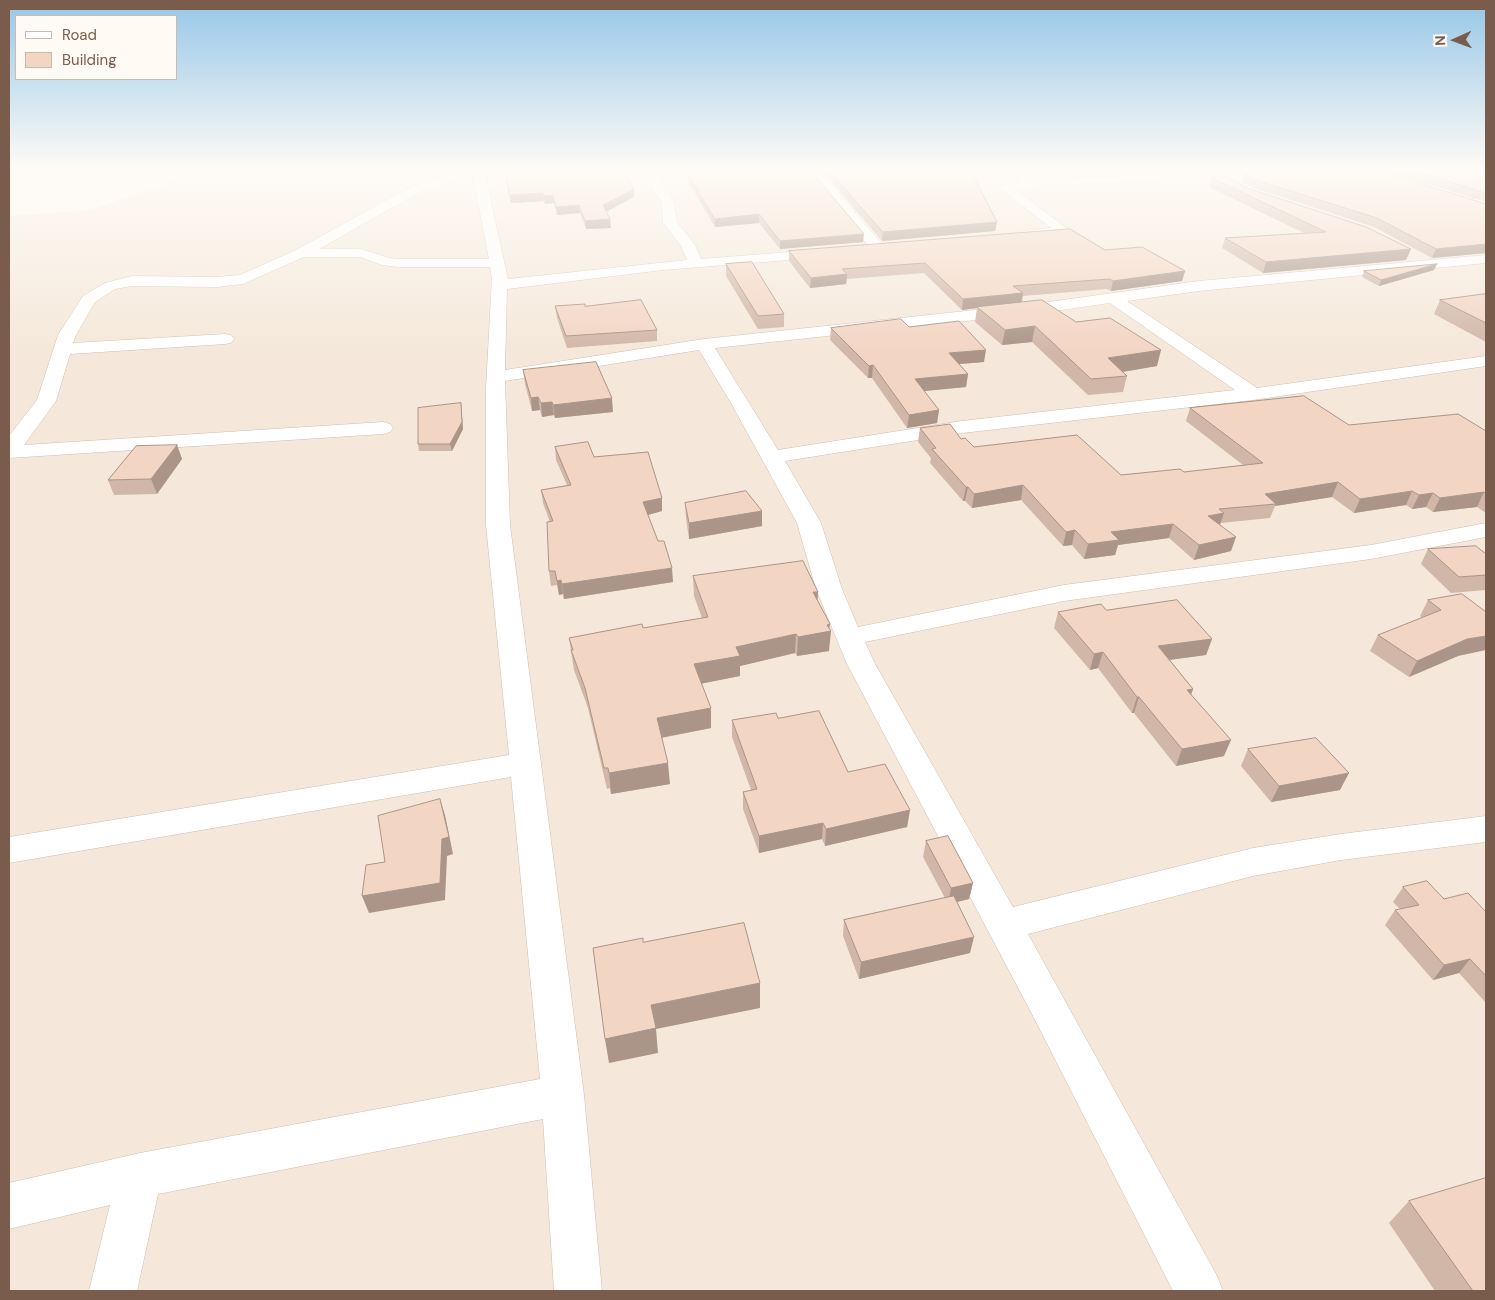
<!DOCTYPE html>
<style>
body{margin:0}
#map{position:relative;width:1495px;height:1300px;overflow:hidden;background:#fdf6ec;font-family:"DM Sans",sans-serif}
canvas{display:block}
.frame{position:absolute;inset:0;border:10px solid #7a5c4d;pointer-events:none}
.legend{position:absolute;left:15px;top:15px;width:162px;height:65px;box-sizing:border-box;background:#fffaf3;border:1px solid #cabbb1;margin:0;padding:6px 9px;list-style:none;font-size:15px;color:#7a5c4d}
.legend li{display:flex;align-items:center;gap:10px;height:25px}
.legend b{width:25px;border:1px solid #cabbb1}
.north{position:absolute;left:1430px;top:15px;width:50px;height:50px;-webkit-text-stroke:4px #fffaf3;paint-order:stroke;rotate:268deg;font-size:14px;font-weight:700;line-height:20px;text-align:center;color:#7a5c4d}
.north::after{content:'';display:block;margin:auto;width:18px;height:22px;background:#7a5c4d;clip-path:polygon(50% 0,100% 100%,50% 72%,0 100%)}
</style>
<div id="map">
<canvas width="1495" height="1300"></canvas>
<div class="frame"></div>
<ul class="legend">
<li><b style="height:6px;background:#fff"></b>Road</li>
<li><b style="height:14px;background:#f3d5c3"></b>Building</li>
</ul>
<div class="north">N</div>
</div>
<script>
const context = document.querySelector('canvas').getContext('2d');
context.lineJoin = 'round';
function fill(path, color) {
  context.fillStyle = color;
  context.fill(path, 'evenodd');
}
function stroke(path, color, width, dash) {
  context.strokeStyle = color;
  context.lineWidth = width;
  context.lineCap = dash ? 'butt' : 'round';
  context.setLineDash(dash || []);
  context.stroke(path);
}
const residential = new Path2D(`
 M201 170H1486V1291H9V216L91 210Z`);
const minor = new Path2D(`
 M455 170H484L508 279 687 260 681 246 663 222 662 202 650 184 645 170H657L662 184 674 202 677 222 695 245 701 259 827 249 832 250 834 253 832 256 827 257 663 270 507 289 505 370 704 339 1041 303 1199 281 1486 255V263L1199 291 1127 301 1257 388 1486 356V366L1253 400 962 433 785 461 821 523 842 589 858 627 1064 585 1371 545 1486 523V537L1371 559 1064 601 865 642 875 664 1013 907 1253 848 1341 834 1486 816V842L1341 860 1253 876 1028 934 1216 1274 1223 1291H1173L1032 1014 847 664 816 589 797 523 731 403 699 350 505 381 510 525 584 1095 602 1291H554L543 1119 158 1194 137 1291H89L110 1205 9 1229V1183L140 1153 540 1079 511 777 9 863V837L509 755 486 525V388L492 278 490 267H399L382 265 360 257H304L243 284 217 287 132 286 115 289 95 302 76 335 73 343 225 334 231 335 234 339 231 343 225 344 70 354 56 401 24 445 383 422 390 424 393 428 390 432 383 434 9 458V436L37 400 58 335 83 296 105 283 132 276 217 277 240 275 296 250 403 191ZM472 171 489 259H399L389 258 361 249H319L411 197ZM1110 303 1235 390 962 421 778 450 715 348 1041 313Z
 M806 170H819L882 244 884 247 882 250H872Z
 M1170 170H1195L1189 174 1154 180 1077 184H1043L1016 190 1069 230C1061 239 1033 240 1022 237L1020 234 1022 231 1051 228 1001 189 1003 186 1021 180 1016 177 1022 173C1063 182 1129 178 1170 170Z
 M1202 170H1217L1258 194 1252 198 1248 197Z
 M1486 198V206L1472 207 1466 203 1472 199Z`);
const wall = new Path2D(`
 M686 170 772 171 863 242 780 249 759 223 715 227 686 178Z
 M825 170H970L997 222 995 231 882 241 825 174Z
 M1383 170H1486V202Z
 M610 171 634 197 606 211 610 219 611 228 586 229 580 213 557 215 554 203 545 204 544 201 511 203 505 172Z
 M1244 174 1486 204V255V253L1432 258 1374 227 1254 188 1242 182Z
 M1212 178 1247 188 1411 249 1406 260 1263 273 1222 248 1225 238 1304 233 1209 187Z
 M1105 250 1185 271 1182 281 1111 291 1107 289 1023 296 1022 302 1076 322 1157 366 1123 372 1127 376 1123 392 1088 395 1032 342 1002 345 975 322 977 308 962 310 924 273 847 279 846 284 810 288 789 261V251Z
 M726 264 784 314V327L758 329 726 276Z
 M1434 270 1379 286 1362 277 1364 271Z
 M1486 294V342L1434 314 1440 300Z
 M555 306H585L657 330V341L567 348 557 318Z
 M909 327 984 362 959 364 968 374 966 387 924 391 939 410 937 423 907 428 872 378H868L830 340 831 328Z
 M523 370 613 412 555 418 554 415 542 417 540 410 532 411 525 384Z
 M461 403 463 429 452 451H419L418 444Z
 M1190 408 1349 425 1486 431V513L1477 507 1433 512 1426 507 1412 509 1406 505 1354 513 1332 497 1275 506 1270 518 1221 523 1220 525 1231 551 1194 560 1169 538 1118 545 1115 555 1084 559 1072 545 1063 546 1021 500 972 508 965 501H963L930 463 931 458 918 442 920 428 961 439 974 447 1121 475 1184 472 1243 465 1186 421Z
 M177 445 182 459 157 494 114 495 108 480Z
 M555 447 594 457 662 511 648 515 673 582 564 599 563 594 559 595 557 585 551 586 549 571 550 522 543 503 541 490 567 485 556 460Z
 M685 503 762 511V526L689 539 686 518Z
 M1428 549 1486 554V590L1451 593 1421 564Z
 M693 576 817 601 829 629V651L797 656 795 653 740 666V676L701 683 711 728 662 738 670 784 611 794 610 788 607 789 588 708 574 670 569 638 643 628 702 618 694 596Z
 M1462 594 1458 656 1409 677 1370 651 1378 635 1422 618 1420 616 1428 600Z
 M1106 610 1212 639 1206 655 1170 660 1193 689 1191 695 1224 756 1176 766 1134 713H1132L1098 668 1090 670 1054 628 1058 612Z
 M778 718 848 772 910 810 907 827 825 846 822 839 759 853 743 809V792L751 790 732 737V720Z
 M1248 749 1340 790 1271 802 1241 766Z
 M926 841 973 883 969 899 957 902 970 953 859 979 843 936 844 920 945 898 923 857Z
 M1403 887 1486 912V1003L1459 973 1433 980 1385 925 1395 910 1400 909 1393 902Z
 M1409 1201 1486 1291H1435L1389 1223Z`);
const shadedWall = new Path2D(`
 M634 189V197L604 213 603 205Z
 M543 193 544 201 511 203 510 195Z
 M553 195 554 203 545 204 544 196Z
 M579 205 580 213 557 215 556 207Z
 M759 214V223L715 227V219Z
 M610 219 611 228 586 229 585 221Z
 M997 222 995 231 882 241 883 232Z
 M864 234 863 242 780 249V241Z
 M1486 244V253L1432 258 1436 249Z
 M1411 249 1406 260 1263 273 1266 262Z
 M1437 264 1434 270 1379 286 1381 280Z
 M1185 271 1182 281 1111 291 1113 281Z
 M847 274 846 284 810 288 811 278Z
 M1023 293 1021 303 977 307V308L962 310 963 299Z
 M1035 326 1032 342 1002 345 1005 330Z
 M986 350 984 362 947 365 949 353Z
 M1161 350 1157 366 1104 375 1108 358Z
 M873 365 872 378H868L869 366Z
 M968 374 966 387 914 392 915 379Z
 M538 397 540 410 532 411 531 398Z
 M612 398 613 412 555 418 553 405Z
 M552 402 554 415 542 417 541 403Z
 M461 403 463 429 452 451 450 444Z
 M939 410 937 423 907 428 909 415Z
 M177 445 182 459 157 494 151 479Z
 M1338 482 1332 497 1275 506 1276 504 1265 494Z
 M1023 485 1021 500 972 508 974 494Z
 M966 487H968L965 501H963Z
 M1412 491 1406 505 1354 513 1360 499Z
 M1484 492 1477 507 1433 512 1440 498Z
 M1433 493 1426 507 1412 509 1419 495Z
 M662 498V511L644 516 643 502Z
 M762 511V526L689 539V523Z
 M1224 513 1219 527 1208 516Z
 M1173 524 1169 538 1118 545 1115 555 1084 559 1088 544 1111 532Z
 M1075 530 1072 545 1063 546 1066 532Z
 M1236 537 1231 551 1194 560 1199 545Z
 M672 568 673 582 564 599 562 584Z
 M561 580 563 594 559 595 557 581Z
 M813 592H818L817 611Z
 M830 624 829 631H831L829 651 797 656 798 637Z
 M796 634 795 653 740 666V676L695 685 694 664 736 647Z
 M1486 636V650L1458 656 1409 677 1417 661 1467 639Z
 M1212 639 1206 655 1153 662 1158 646Z
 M1103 652 1098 668 1090 670 1094 654Z
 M1193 689 1187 705V690Z
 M1137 697H1139L1134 713H1132Z
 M711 708V728L659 738 657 718Z
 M1231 740 1224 756 1176 766 1182 749Z
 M668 763 670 784 611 794 609 773Z
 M1349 773 1340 790 1271 802 1279 786Z
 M440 799 445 815 453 854 447 856 445 900 369 913 362 896Z
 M910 810 907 827 825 846 826 829Z
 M823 823 822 839 759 853V836Z
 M973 883 969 899 948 904 951 888Z
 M974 937 970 953 859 979 861 962Z
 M1470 959 1459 973 1433 980 1444 965Z
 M760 983V1008L656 1029 658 1053 609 1063 605 1039 651 1005Z`);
const building = new Path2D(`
 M505 170H610V171H622L634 189 603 205 610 219 585 221 579 205 556 207 553 195 544 196 543 193 510 195Z
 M686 170H772V171L783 170H810L864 234 780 241 759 214 715 219Z
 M829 170H970L997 222 883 232Z
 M1264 170H1377L1486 204V244L1436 249 1377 218 1256 180 1244 174Z
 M1413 170H1486V193Z
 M1225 176 1247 188 1366 227 1411 249 1266 262 1225 238 1326 232 1212 178Z
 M1070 229 1105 250 1142 247 1185 271 1113 281 1110 279 1013 286 1023 293 963 299 925 263 842 269 847 274 811 278 789 251Z
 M752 262 784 314 758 316 726 264Z
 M1437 264 1381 280 1364 271Z
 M1486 294V323L1440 300Z
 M641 300 657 330 566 336 555 306 585 304V306Z
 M1042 300 1076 322 1110 318 1161 350 1108 358 1127 376 1091 379 1035 326 1005 330 977 307Z
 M901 319 909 327 959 321 986 350 949 353 968 374 915 379 939 410 909 415 873 365 869 366 831 328Z
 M596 362 612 398 553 405 552 402 541 403 538 397 531 398 523 370Z
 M1304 396 1349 425 1458 414 1486 431V494L1484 492 1440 498 1433 493 1419 495 1412 491 1360 499 1338 482 1265 494 1276 504 1219 509 1224 513 1208 516 1236 537 1199 545 1173 524 1111 532 1119 540 1088 544 1075 530 1066 532 1023 485 974 494 968 487H966L932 449 936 448 920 428 950 424 961 439 965 438 974 447 1077 435 1121 475 1180 469 1184 472 1263 463 1190 408Z
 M461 403 462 422 450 444H418V408Z
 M588 442 594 457 648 452 662 498 643 502 658 541H664L672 568 562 584 561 580 557 581 555 571H549L547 522 553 521 541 490 571 485 555 447Z
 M177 445 151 479 108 480 136 446Z
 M746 491 762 511 689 523 685 503Z
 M1476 546 1486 554V575L1459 577 1428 549Z
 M803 561 818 592H813L830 624 827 625 831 631 798 637 796 634 736 647 740 656 694 664 711 708 657 718 668 763 609 773 608 768H604L585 688 571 650H573L569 638 642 624 643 628 708 617 693 576Z
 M1462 594 1486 612V636L1467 639 1417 661 1378 635 1441 610 1428 600Z
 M1177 600 1212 639 1158 646 1193 689 1187 690 1231 740 1182 749 1139 697H1137L1103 652 1094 654 1058 612 1101 604 1106 610Z
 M819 711 848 772 885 764 910 810 826 829 823 823 759 836 743 792 757 789 732 720 776 713 778 718Z
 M1316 738 1349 773 1279 786 1248 749Z
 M440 799 449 837 442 839 440 883 362 896 366 865 385 862 378 816Z
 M948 836 973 883 951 888 926 841Z
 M1427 881 1444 899 1468 893 1486 912V976L1470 959 1444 965 1395 910 1419 905 1403 887Z
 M954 896 974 937 861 962 844 920Z
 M744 923 760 983 651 1005 656 1028 605 1039 593 948 643 938V942Z
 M1486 1178V1291H1473L1409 1201Z`);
fill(residential, '#f5e8da');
stroke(minor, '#d1beb0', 1);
fill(minor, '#fff');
fill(wall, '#d1b7a8');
fill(shadedWall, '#aa9588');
fill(building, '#f3d5c3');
stroke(building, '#aa9588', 1);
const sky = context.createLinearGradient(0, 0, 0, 352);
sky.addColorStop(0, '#97c7e8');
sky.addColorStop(0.48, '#fefbf6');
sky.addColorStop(1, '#fefbf600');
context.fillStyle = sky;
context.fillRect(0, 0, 1495, 352);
</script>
